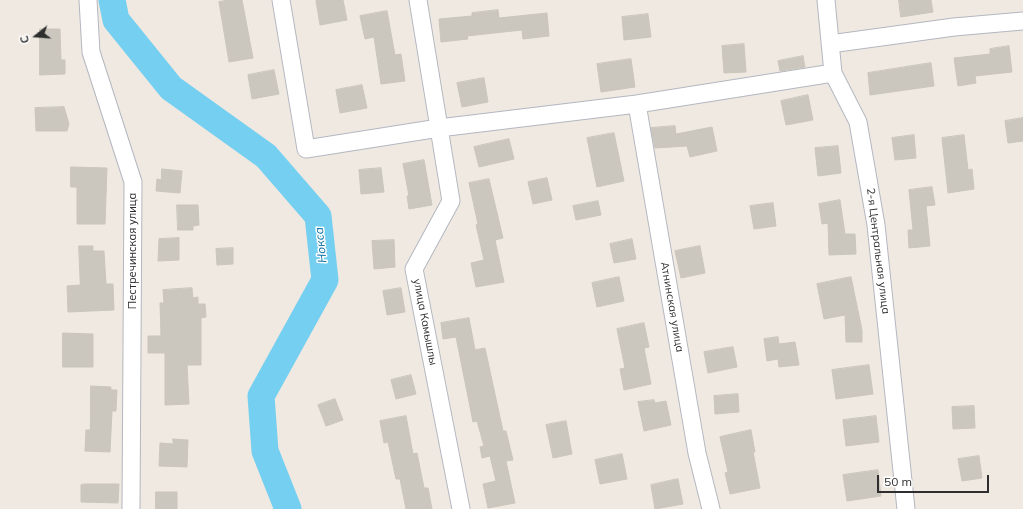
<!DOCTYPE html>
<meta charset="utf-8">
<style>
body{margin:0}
#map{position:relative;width:1023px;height:509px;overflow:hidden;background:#efe9e1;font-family:Mulish,sans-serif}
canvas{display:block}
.north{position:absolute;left:16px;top:16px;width:40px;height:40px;-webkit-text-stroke:3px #fff;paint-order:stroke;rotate:253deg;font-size:11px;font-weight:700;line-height:16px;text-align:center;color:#2e2e2e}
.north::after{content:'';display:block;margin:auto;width:14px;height:18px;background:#2e2e2e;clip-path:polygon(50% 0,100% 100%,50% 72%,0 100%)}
.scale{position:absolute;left:877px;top:475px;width:112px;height:18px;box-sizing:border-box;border:2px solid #2e2e2e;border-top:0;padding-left:5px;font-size:12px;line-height:14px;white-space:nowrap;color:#2e2e2e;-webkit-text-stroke:3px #fff;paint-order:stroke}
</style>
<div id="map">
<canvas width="1023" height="509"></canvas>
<div class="north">С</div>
<div class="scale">50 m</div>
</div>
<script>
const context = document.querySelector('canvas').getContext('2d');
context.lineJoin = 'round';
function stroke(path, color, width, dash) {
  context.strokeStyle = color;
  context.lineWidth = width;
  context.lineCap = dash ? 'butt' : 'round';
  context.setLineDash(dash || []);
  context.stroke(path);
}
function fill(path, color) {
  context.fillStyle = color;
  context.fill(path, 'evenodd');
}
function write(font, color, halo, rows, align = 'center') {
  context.font = font + ' Mulish,sans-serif';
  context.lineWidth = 3;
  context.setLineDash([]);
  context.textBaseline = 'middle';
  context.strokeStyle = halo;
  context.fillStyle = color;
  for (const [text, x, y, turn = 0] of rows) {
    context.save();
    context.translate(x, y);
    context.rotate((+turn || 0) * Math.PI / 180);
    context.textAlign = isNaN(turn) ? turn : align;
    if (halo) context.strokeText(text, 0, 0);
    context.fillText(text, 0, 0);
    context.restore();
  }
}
const river = new Path2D(`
 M112 0 116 20 171 88 266 156 318 216 325 280 261 396 265 451 288 509`);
const building = new Path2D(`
 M229 0H242L253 58 229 62 219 2Z
 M324 0H343L347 20 320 25 316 1Z
 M899 0H931L933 12 901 17Z
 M498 10 499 18 547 13 549 36 523 39 522 30 467 36 468 39 441 42 439 19 472 16V13Z
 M387 11 395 55 401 54 405 81 381 84 374 37 365 39 360 16Z
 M648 14 651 37 624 40 622 17Z
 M40 29H60L61 60H65V74L40 75Z
 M744 44 746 72 724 73 722 46Z
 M1009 46 1012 72 975 76 976 83 958 86 954 58 990 54V49Z
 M803 56 805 67 780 71 778 61Z
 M631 59 635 87 601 92 597 64Z
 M931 63 934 86 870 95 868 73Z
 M274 70 279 94 252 99 248 75Z
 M484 78 488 102 462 107 457 83Z
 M362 85 367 108 340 113 336 90Z
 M808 95 813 120 786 125 781 101Z
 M64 107 69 124 67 131H36L35 108Z
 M1023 118V141L1008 143 1005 121Z
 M675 126 676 134 712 127 717 151 690 157 687 146 655 148 651 128Z
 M614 133 624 181 597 187 587 138Z
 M914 135 916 158 895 160 892 138Z
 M964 135 968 170 972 169 974 189 948 193 942 138Z
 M509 139 514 159 479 167 474 147Z
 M838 146 841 173 818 176 815 148Z
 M424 160 432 205 409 209 407 196H409L403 164Z
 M71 167 107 168 105 224H77V187H71Z
 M381 168 384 192 361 194 359 170Z
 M162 169 182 171 180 193 156 191 157 179 161 180Z
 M547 178 552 200 533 204 528 182Z
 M489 179 503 238 495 240 504 282 476 287 471 263 484 260 476 225 478 224 469 183Z
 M932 187 935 205 926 206 930 246 909 248 908 230H913L909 190Z
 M840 200 845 234H855L856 254 829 255 828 223 822 224 819 204Z
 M598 201 601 215 576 220 573 206Z
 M773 203 776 226 754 229 750 206Z
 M177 205H198L199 225 193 226V230H178Z
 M179 238V260L158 261 159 239Z
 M632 239 636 259 614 263 610 244Z
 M394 240 395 267 374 269 372 241Z
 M79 246H93V251H104L106 284H113L114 310 68 312 67 286 80 285Z
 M700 246 705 273 681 278 675 251Z
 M233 248V264L217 265 216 249Z
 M619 277 624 301 597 307 592 283Z
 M851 277 862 330V342H846L845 315 824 319 817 284Z
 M192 288 193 298 198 297V304H205L206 317 201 318V365H187L189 404 165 405V353H148V336H161L160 303H164L163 290Z
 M401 288 405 312 387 315 383 291Z
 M469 318 475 350 485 348 503 431H506L513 460 506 461 515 503 488 508 483 484 496 481 490 456 482 458 480 447 484 446 477 421 473 422 456 337 443 339 441 323Z
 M644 323 649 347 644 348 651 384 624 390 620 369 625 368 617 329Z
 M63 333 93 334V367H63Z
 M778 337 779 344 795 342 799 365 779 367 778 359 767 361 764 339Z
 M733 347 737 367 708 373 704 352Z
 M869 365 873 394 836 399 832 370Z
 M411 375 416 394 396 399 391 380Z
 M91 386 111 387V390H117L116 411H112L110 452 85 451 86 430H90Z
 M738 394 739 412 715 414 714 396Z
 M335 399 343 420 326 426 318 405Z
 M654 400 655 403 666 401 671 425 644 431 638 402Z
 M974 406 975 428 953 429 952 407Z
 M406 416 413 454 417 453 424 488H428L432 509H406L400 479H396L388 442 384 443 380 421Z
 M876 416 879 442 846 446 843 420Z
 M566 421 572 454 553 458 546 425Z
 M751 430 755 452H753L760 488 730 494 725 473 728 472 720 437Z
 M173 439 188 440 187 467 159 466 160 443 173 444Z
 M622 454 627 479 600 484 595 460Z
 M979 456 982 478 962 481 958 459Z
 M878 470 881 496 847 501 843 475Z
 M678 479 683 504 655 509 651 485Z
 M85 484H119L118 503 81 502V485Z
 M156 492H177V509H156Z`);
const minor = new Path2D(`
 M88 0 91 52 133 182 131 509
 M281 0 306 149 439 128 637 104 833 73
 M418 0 451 201 414 269 461 509
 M826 0 833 73 858 122 876 225 906 509
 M830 44 954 27 1023 21
 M637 104 697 453 711 509`);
const streetNames = [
 ["Пестречинская улица",133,251,-90],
 ["2-я Центральная улица",878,251,83],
 ["Атнинская улица",672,307,80],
 ["улица Камышлы",425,322,79]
];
const waterNames = [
 ["Нокса",321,245,-96]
];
stroke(river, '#75cff0', 27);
fill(building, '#cbc7bf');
stroke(building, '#cbc5ba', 1);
stroke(minor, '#b4b7c1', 19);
stroke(minor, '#fff', 17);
write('11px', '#2e2e2e', '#fff', streetNames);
write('italic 12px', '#0d6fa3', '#fff', waterNames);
</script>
